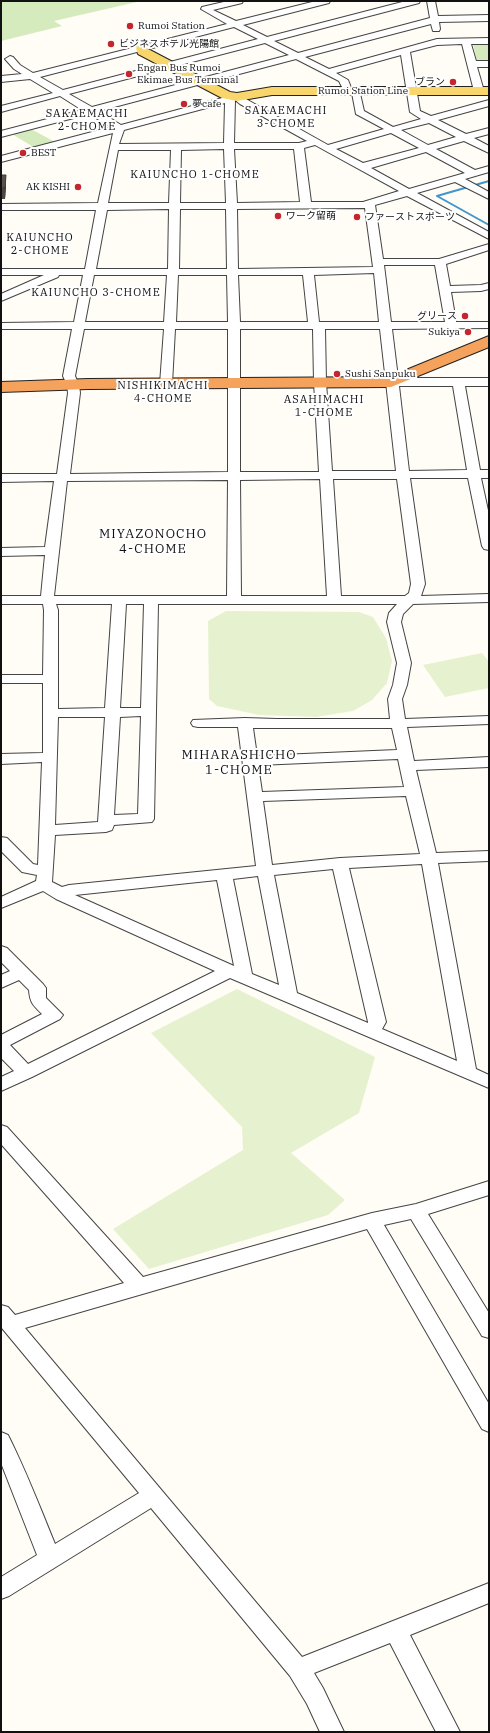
<!DOCTYPE html>
<meta charset="utf-8">
<style>
body{margin:0}
#map{position:relative;width:490px;height:1733px;overflow:hidden;background:#fffdf5;font-family:"IBM Plex Serif",serif}
canvas{display:block}
.frame{position:absolute;inset:0;border:2px solid #111;pointer-events:none}
</style>
<div id="map">
<canvas width="490" height="1733"></canvas>
<div class="frame"></div>
</div>
<script>
const context = document.querySelector('canvas').getContext('2d');
context.lineJoin = 'round';
function fill(path, color) {
  context.fillStyle = color;
  context.fill(path, 'evenodd');
}
function stroke(path, color, width, dash) {
  context.strokeStyle = color;
  context.lineWidth = width;
  context.lineCap = dash ? 'butt' : 'round';
  context.setLineDash(dash || []);
  context.stroke(path);
}
function write(font, color, halo, rows, align = 'center') {
  context.font = font + ' "IBM Plex Serif","Noto Sans JP",serif';
  context.lineWidth = 4;
  context.setLineDash([]);
  context.textBaseline = 'middle';
  context.strokeStyle = halo;
  context.fillStyle = color;
  for (const [text, x, y, turn = 0] of rows) {
    context.save();
    context.translate(x, y);
    context.rotate((+turn || 0) * Math.PI / 180);
    context.textAlign = isNaN(turn) ? turn : align;
    if (halo) context.strokeText(text, 0, 0);
    context.fillText(text, 0, 0);
    context.restore();
  }
}
const green = new Path2D(`
 M1 1H141L54 21 62 26 1 41Z
 M473 44H489V62H477Z
 M31 129 55 142 35 148 12 134Z`);
const pitch = new Path2D(`
 M226 611 359 612 373 617 386 638 392 661 387 683 372 700 353 711 316 717 259 715 217 706 209 699 208 621Z
 M482 653 489 662V688L445 697 423 665Z
 M237 989 375 1057 359 1113 291 1153 345 1200 328 1215 149 1269 113 1229 243 1150 242 1127 151 1033Z`);
const stream = new Path2D(`
 M489 181 437 196 489 225`);
const minor = new Path2D(`
 M228 1H243L242 3 213 10 236 21 316 1H330L329 3 243 25 267 37 406 1H420L419 3 274 41 298 53 430 18 427 1H435L438 16 489 15V21L439 22 440 29 439 31H433L431 24 305 57 329 69 437 39 489 38V44H471L476 61H489V67H477L484 91 479 94 474 91 462 44 437 45 410 52 420 111 431 116 489 100V106L438 120 466 134 489 128V134L474 138 489 146V153L464 141 436 149 475 170 489 166V172L465 179 489 192V199L455 182 417 193 489 232V239L407 196 375 205 383 259H439L489 244V250L446 264 450 286 481 285 489 283V289L481 291 451 292 456 322H489V328L392 329 398 378H489V386H465L480 470H489V478H481L489 515V550L484 549 482 546 468 478H410L425 584 421 596 489 594V602L413 604 403 614 401 622 411 663 407 685 402 699 405 719 489 716V724L407 727 414 761 489 757V767L416 770 436 853 489 851V861L438 863 476 1069 489 1075V1088L230 978 32 1077 1 1091V1077L14 1071 1 1058V1035L42 1014C33 1005 30 1003 29 990L19 980 1 988V975L10 971 1 962V946L7 948 43 984 46 988V998L63 1015 60 1019 10 1045 28 1064 215 971 56 899 43 891 1 908V897L36 881 37 875 22 872 1 851V837L7 838 33 864 38 865 42 762 1 764V754L43 753V683H1V675H43L44 610 43 604H1V596H41L45 555 1 556V548L45 547 54 481 1 482V474H57L68 393 67 385 63 376 72 329H1V323L74 322 83 275H59L58 277 1 301V294L44 275H1V269H85L96 210H1V204L98 203 113 133 1 162V156L111 127 89 114 1 137V131L82 110 60 96 1 112V106L53 93 30 79 1 82V76L22 74 14 69 5 59 10 56 13 57 20 65 33 73 227 24 201 9 202 7ZM234 27 258 39 63 90 40 77ZM265 43 289 55 92 107 69 94ZM401 55 410 112 421 119 393 127 364 111 359 89 352 90 348 80 336 73ZM296 59 339 81 345 93H352L356 114 384 129 328 145 237 94 121 125 99 111ZM235 100 240 104 307 141 299 143H234ZM225 103 224 143 119 144 124 130ZM429 123 456 137 428 145 401 130ZM391 133 419 148 363 163 336 149ZM315 145 324 150 399 191 363 202H311L304 148ZM224 149 226 203H180L181 150ZM234 149H294L300 202 237 203ZM118 150H171L169 203H108ZM426 152 465 173 409 189 371 168ZM365 208 373 267 238 269 237 209ZM169 209 168 269H96L107 210ZM180 209H226L227 269H179ZM384 265H435L445 322H391ZM374 273 379 322H319L314 275ZM94 275H167L164 322H85ZM178 275H227L228 322H176ZM238 275H303L308 322H240ZM84 329H164L160 384 162 387H170L172 384 175 329H228V472L70 474 80 393 79 385 75 376ZM240 329H313L314 382 319 472H240ZM325 329H380L396 471H332L326 382ZM399 386H453L467 470 409 471ZM320 479 327 596H241L240 480ZM333 479H397L411 584 409 593 405 596H341ZM228 480 227 596H54L67 481ZM56 604H112L105 708 58 709V610ZM126 604H144L141 708H120ZM158 604H397L389 613 387 622 397 663 393 685 388 699 390 719H277L245 718 193 720 191 723 193 726 198 727H238L256 866 69 885 62 887 52 882 55 835 106 832 112 830 114 825 152 822 154 819ZM141 716 138 814 114 815 120 717ZM58 717H105L98 822 55 825ZM253 728H392L397 750 257 756ZM398 759 404 787 262 792 258 765ZM406 796 420 854 340 858 272 865 263 801ZM422 864 457 1061 382 1029 386 1022 349 868ZM333 869 368 1022V1023L297 993 274 875ZM258 876 279 985 252 974 233 879ZM217 880 234 966 75 895Z
 M1 1125 7 1127 143 1277 372 1213 416 1204 489 1181V1195L428 1214 489 1313V1338L482 1336 411 1219 384 1225 489 1404V1432L482 1429 367 1229 25 1328 302 1657 489 1583V1603L410 1635 460 1732H436L390 1643 314 1673 323 1688 344 1732H320L307 1704 290 1676 151 1508 9 1596 1 1599V1577L37 1555 1 1463V1432L8 1435C26 1471 40 1507 55 1544L139 1493 1 1327V1305L8 1307 15 1315 124 1283 1 1144Z`);
const major = new Path2D(`
 M142 44 146 45 148 49 230 92 237 93 272 87H489V95H272L237 101 222 98 138 54 136 48 138 45Z`);
const highway = new Path2D(`
 M489 336V347L391 387 88 389 1 392V382L88 379 389 377Z`);
const wall = new Path2D(`
 M1 175 6 186 5 199H1Z`);
const shadedWall = new Path2D(`
 M6 175V186L5 199V188Z`);
const building = new Path2D(`
 M1 175H6L5 188H1Z`);
const markers = [
 [130,26,4,"#c4262e"],
 [111,44,4,"#c4262e"],
 [129,74,4,"#c4262e"],
 [453,82,4,"#c4262e"],
 [184,104,4,"#c4262e"],
 [23,153,4,"#c4262e"],
 [78,187,4,"#c4262e"],
 [278,216,4,"#c4262e"],
 [357,217,4,"#c4262e"],
 [465,316,4,"#c4262e"],
 [468,332,4,"#c4262e"],
 [337,374,4,"#c4262e"]
];
const farPoinames = [
 ["Rumoi Station",138,26],
 ["ビジネスホテル光陽館",119,44],
 ["Engan Bus Rumoi",137,68],
 ["Ekimae Bus Terminal",137,80],
 ["ブラン",445,82,"right"],
 ["夢cafe",192,104],
 ["BEST",31,153],
 ["AK KISHI",70,187,"right"],
 ["ワーク留萌",286,216],
 ["ファーストスポーツ",365,217],
 ["グリース",457,316,"right"],
 ["Sukiya",460,332,"right"],
 ["Sushi Sanpuku",345,374]
];
const farStreetnames = [
 ["Rumoi Station Line",363,91]
];
const farNeighbourhoodnames = [
 ["SAKAEMACHI",286,111],
 ["3-CHOME",286,124],
 ["SAKAEMACHI",87,114],
 ["2-CHOME",87,127],
 ["KAIUNCHO 1-CHOME",195,175],
 ["KAIUNCHO",40,238],
 ["2-CHOME",40,251],
 ["KAIUNCHO 3-CHOME",96,293],
 ["NISHIKIMACHI",163,386],
 ["4-CHOME",163,399],
 ["ASAHIMACHI",324,400],
 ["1-CHOME",324,413]
];
const neighbourhoodNames = [
 ["MIYAZONOCHO",153,534],
 ["4-CHOME",153,549],
 ["MIHARASHICHO",239,755],
 ["1-CHOME",239,770]
];
fill(green, '#d5ebbd');
fill(pitch, '#e6f2cf');
stroke(stream, '#3f96cf', 2);
stroke(minor, '#444', 2);
stroke(major, '#222', 2);
stroke(highway, '#222', 2);
fill(minor, '#fff');
fill(major, '#f9d66b');
fill(highway, '#f5a25d');
fill(wall, '#4d4742');
fill(shadedWall, '#3f3936');
fill(building, '#5a524d');
stroke(building, '#3f3936', 1);
for (const [x, y, r, color] of markers) {
  const dot = new Path2D();
  dot.arc(x, y, r, 0, 2 * Math.PI);
  context.fillStyle = color;
  context.fill(dot);
  stroke(dot, '#fff', 1.5);
}
write('10px', '#111', '#fff', farPoinames, 'left');
write('10px', '#111', '#fff', farStreetnames);
context.letterSpacing = '1px';
write('11px', '#111', '#fff', farNeighbourhoodnames);
context.letterSpacing = '0px';
context.letterSpacing = '1px';
write('13px', '#111', '#fff', neighbourhoodNames);
context.letterSpacing = '0px';
</script>
